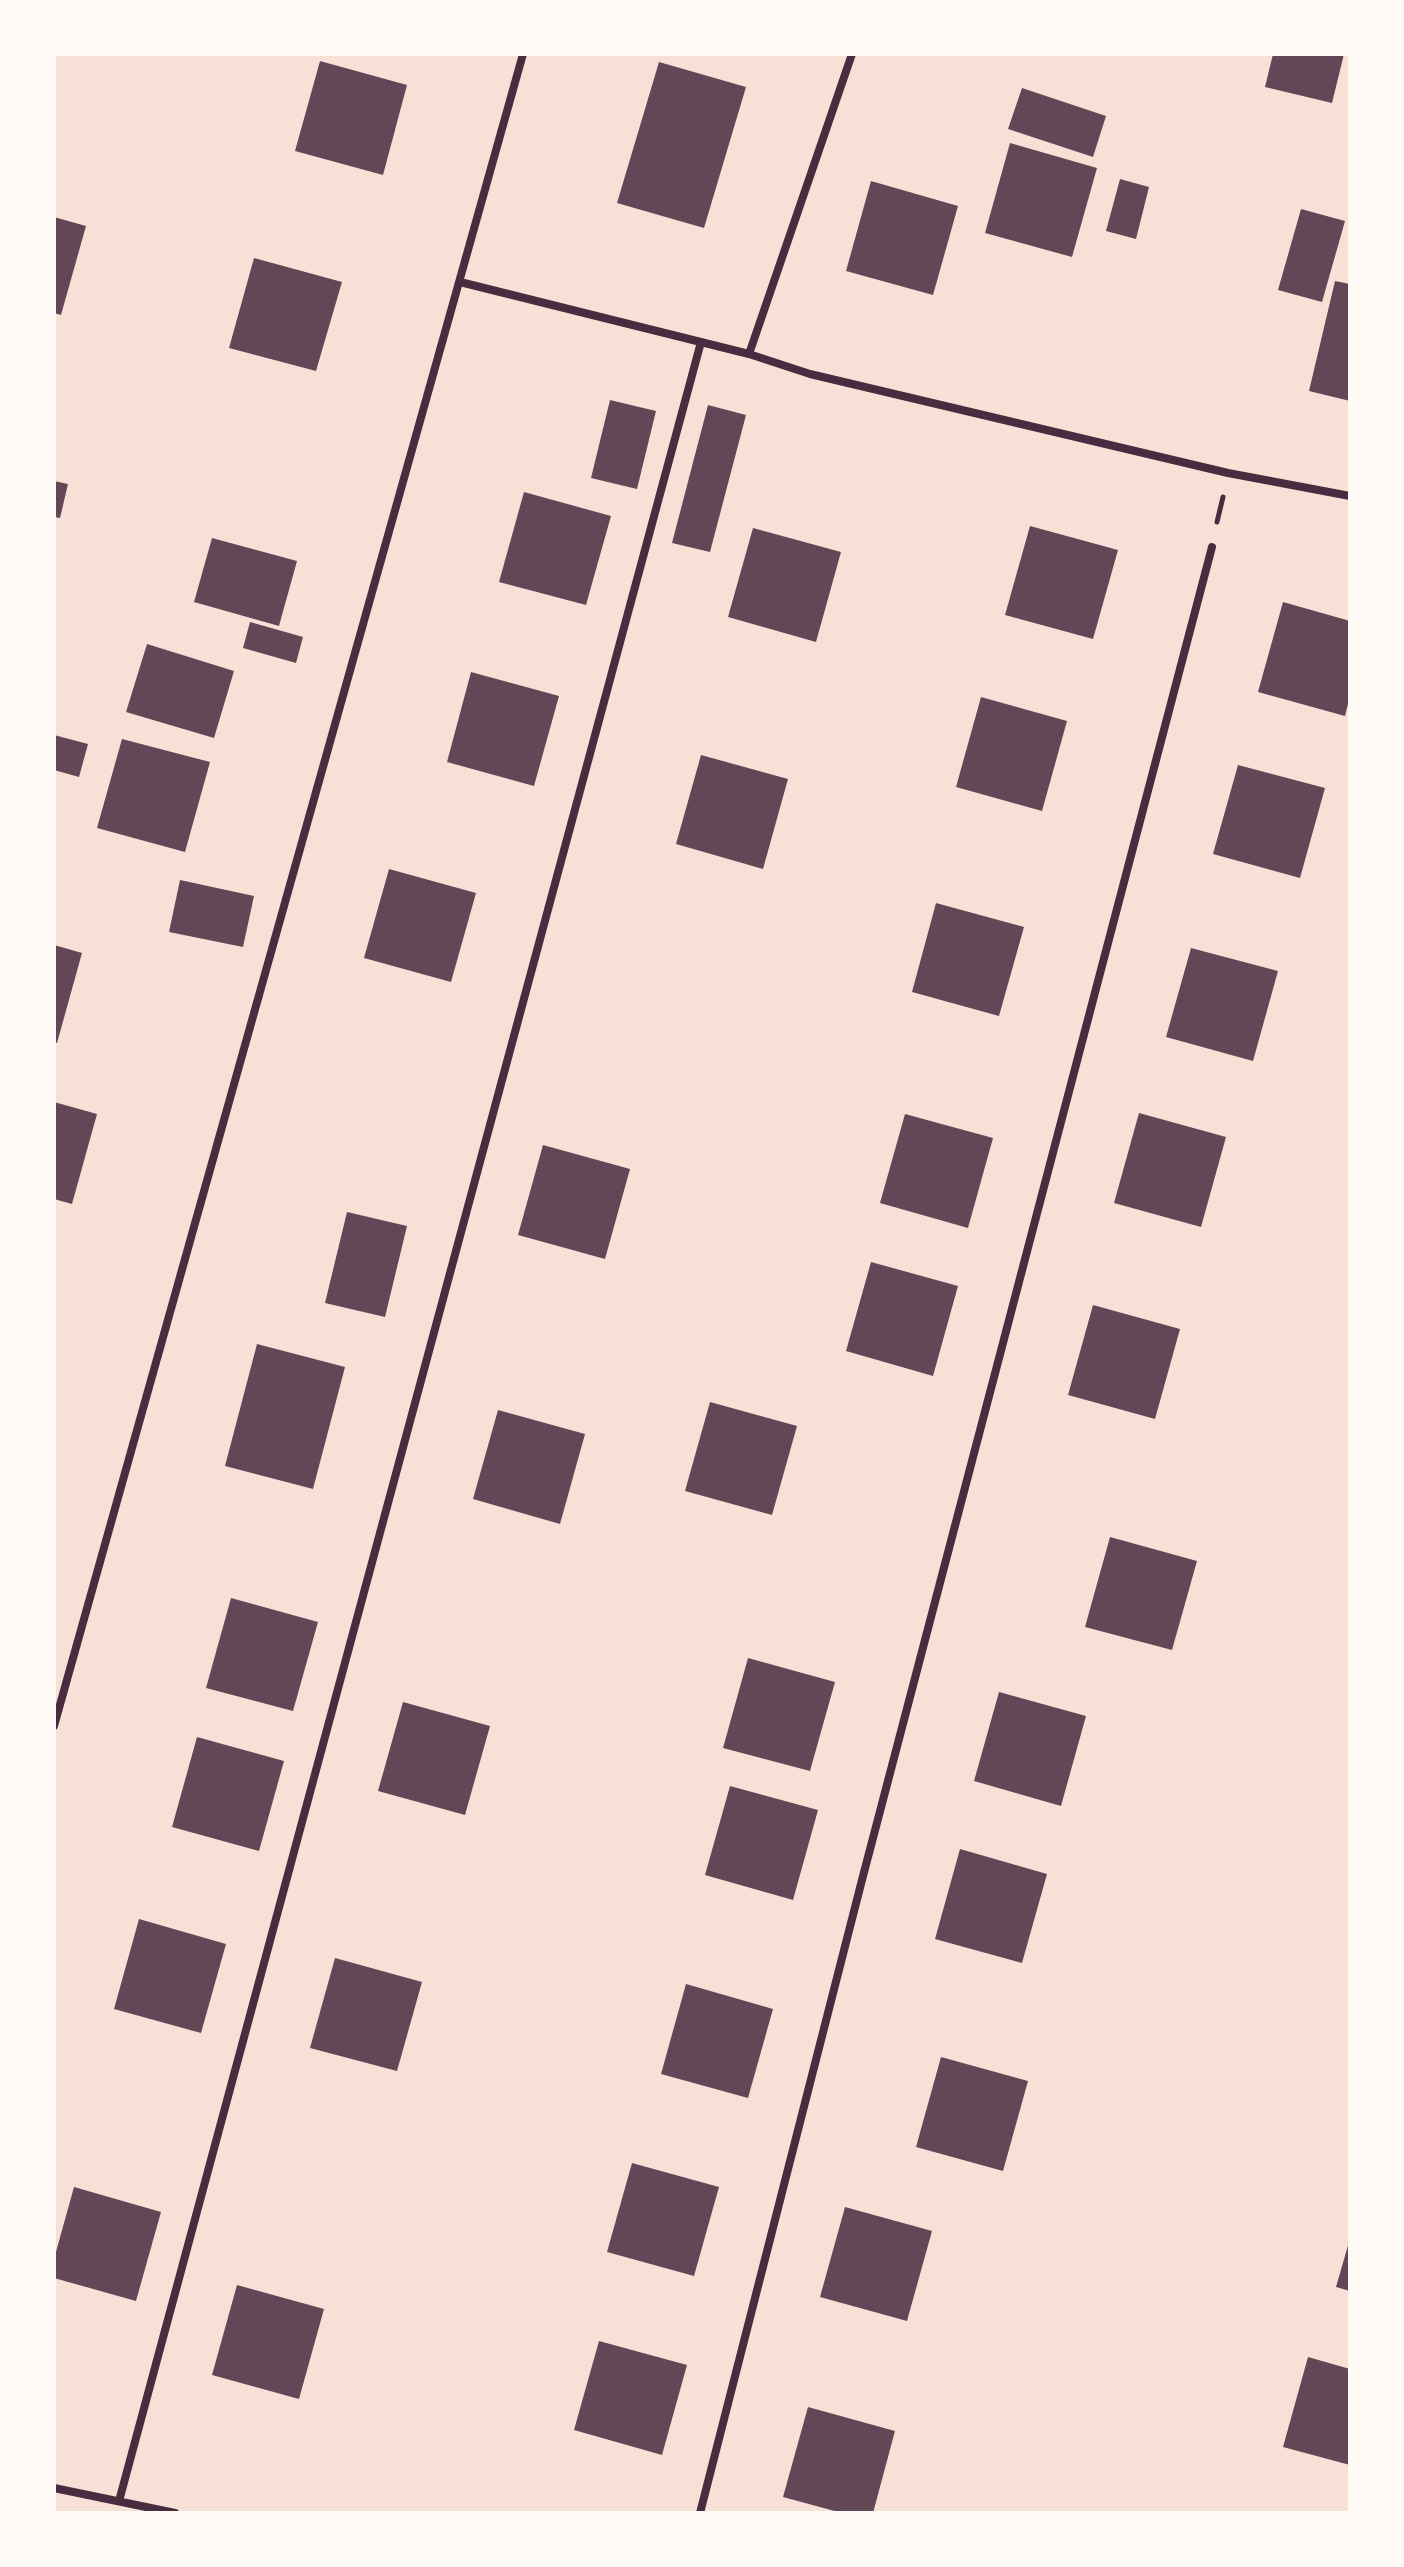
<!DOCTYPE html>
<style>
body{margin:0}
#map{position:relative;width:1404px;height:2567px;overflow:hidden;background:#f7e1d7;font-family:Rubik,sans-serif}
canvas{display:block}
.frame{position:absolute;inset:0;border:56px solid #fffaf5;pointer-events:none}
</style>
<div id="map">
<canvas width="1404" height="2567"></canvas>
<div class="frame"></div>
</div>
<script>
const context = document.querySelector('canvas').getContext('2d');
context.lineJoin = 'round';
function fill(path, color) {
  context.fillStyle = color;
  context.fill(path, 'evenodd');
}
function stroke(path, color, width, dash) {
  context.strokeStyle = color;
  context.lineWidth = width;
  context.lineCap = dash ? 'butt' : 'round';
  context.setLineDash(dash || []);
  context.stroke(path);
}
const building = new Path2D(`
 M1273 54H1344L1332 103 1265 87Z
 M320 61 407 85 383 175 295 151Z
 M659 62 746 87 704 228 617 203Z
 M1022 88 1106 116 1093 157 1008 129Z
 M1010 143 1097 168 1072 257 985 233Z
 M1120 179 1149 187 1136 239 1106 231Z
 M871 181 958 206 933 295 846 271Z
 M1301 209 1345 221 1322 302 1278 290Z
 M54 217 86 226 61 315 54 313Z
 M254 258 342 282 316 371 229 348Z
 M1335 281 1350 284V401L1309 391Z
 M610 400 656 411 637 489 591 478Z
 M708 405 746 415 710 552 672 543Z
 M54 481 68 484 60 518 54 517Z
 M524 492 611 516 586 605 499 582Z
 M1030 526 1118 550 1093 639 1005 615Z
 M753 528 841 552 816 642 728 617Z
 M212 538 297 561 279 626 194 602Z
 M1283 602 1350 621V696L1345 716 1258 692Z
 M250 622 303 637 296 663 243 648Z
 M147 644 234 671 214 738 126 712Z
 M471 672 559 696 534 786 447 762Z
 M981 697 1067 721 1042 811 956 787Z
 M54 735 88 744 79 777 54 770Z
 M122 739 210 762 185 852 97 828Z
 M701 755 788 779 763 869 676 844Z
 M1238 765 1325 788 1300 878 1213 854Z
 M389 869 476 893 451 982 364 958Z
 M180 880 254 896 243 947 169 932Z
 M936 903 1024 927 999 1016 912 992Z
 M54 945 82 953 57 1043 54 1042Z
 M1191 948 1278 971 1253 1061 1166 1037Z
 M54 1102 97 1114 72 1204 54 1199Z
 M1139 1113 1226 1137 1201 1227 1114 1203Z
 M905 1114 993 1138 968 1228 880 1203Z
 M543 1145 630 1169 605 1259 518 1235Z
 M347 1212 407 1226 385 1317 325 1303Z
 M871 1262 958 1286 933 1376 846 1351Z
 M1093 1305 1180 1329 1155 1419 1068 1395Z
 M257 1344 345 1367 313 1489 225 1466Z
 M710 1402 797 1426 772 1515 685 1491Z
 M498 1410 585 1434 560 1524 473 1499Z
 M1110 1537 1197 1561 1172 1650 1085 1627Z
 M231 1598 318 1622 293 1711 206 1688Z
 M748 1658 835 1682 810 1771 723 1748Z
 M999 1692 1086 1716 1061 1806 974 1781Z
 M403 1702 490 1726 465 1815 378 1791Z
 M197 1737 284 1761 259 1851 172 1827Z
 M730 1786 818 1810 793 1900 705 1875Z
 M960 1849 1047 1874 1022 1963 935 1939Z
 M139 1919 226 1944 201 2033 114 2009Z
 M335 1958 422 1982 397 2071 310 2048Z
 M686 1984 773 2009 748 2098 661 2074Z
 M941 2057 1028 2081 1003 2171 916 2147Z
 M632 2163 719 2187 694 2276 607 2252Z
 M74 2187 161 2212 136 2301 54 2278V2259Z
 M845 2207 932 2231 907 2321 820 2297Z
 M1349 2242H1350V2291L1336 2287Z
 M237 2285 324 2309 299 2399 212 2375Z
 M599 2341 687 2365 662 2455 574 2430Z
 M1308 2357 1350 2369V2465L1283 2447Z
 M808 2407 895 2431 873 2513H842L783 2497Z`);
const path = new Path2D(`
 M1217 522 1223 497`);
const minor = new Path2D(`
 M460 282 749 354 810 374 1228 473 1350 496
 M749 354 852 54
 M54 1726 523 54
 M54 2488 175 2513
 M119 2501 701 342
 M700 2513 863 1876 1212 547`);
fill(building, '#644757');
stroke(path, '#4a2c40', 5);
stroke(minor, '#4a2c40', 8);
</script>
